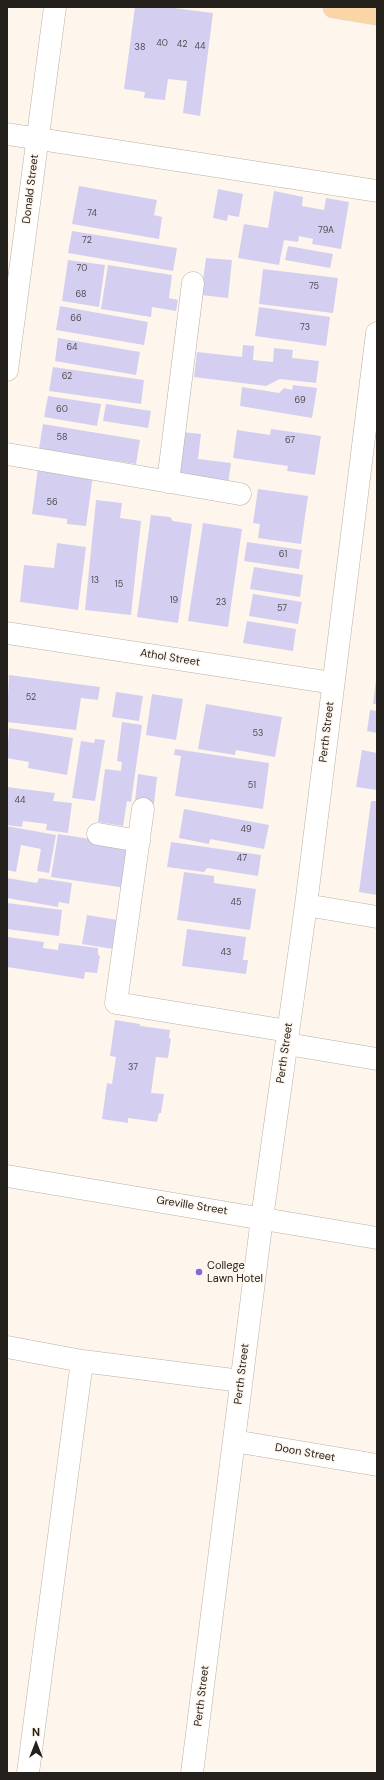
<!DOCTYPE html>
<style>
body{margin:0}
#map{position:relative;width:384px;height:1780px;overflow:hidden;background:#fef6ed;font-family:"DM Sans",sans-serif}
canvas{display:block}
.frame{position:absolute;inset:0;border:8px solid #24211c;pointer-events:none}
.north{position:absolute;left:16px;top:1724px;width:40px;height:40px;-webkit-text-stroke:3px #fef6ed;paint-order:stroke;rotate:0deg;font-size:11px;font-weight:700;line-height:16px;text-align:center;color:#24211c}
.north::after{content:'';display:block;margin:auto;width:14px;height:18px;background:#24211c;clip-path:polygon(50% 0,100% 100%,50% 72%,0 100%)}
</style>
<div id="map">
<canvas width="384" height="1780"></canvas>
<div class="frame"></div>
<div class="north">N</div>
</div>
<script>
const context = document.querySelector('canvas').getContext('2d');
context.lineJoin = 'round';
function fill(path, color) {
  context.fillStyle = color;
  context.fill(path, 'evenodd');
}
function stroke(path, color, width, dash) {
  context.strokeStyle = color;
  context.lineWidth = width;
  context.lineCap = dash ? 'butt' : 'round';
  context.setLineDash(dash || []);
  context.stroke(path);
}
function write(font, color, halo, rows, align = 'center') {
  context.font = font + ' "DM Sans",sans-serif';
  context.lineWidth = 3;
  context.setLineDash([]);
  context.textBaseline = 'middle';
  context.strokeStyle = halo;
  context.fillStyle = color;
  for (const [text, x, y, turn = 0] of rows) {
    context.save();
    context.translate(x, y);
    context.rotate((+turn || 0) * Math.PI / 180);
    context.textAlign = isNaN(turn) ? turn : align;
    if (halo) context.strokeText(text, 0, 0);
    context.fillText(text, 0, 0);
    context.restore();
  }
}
const building = new Path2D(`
 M135 7H166L213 13 200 116 183 113 187 81 168 79 165 100 144 98 145 92 124 89Z
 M79 186 157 200 154 215 162 217 159 239 72 224Z
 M218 189 243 194 239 217 228 215 227 221 213 218Z
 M274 191 303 197 302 206 324 210 326 198 349 202 341 249 312 244 313 239 299 236 298 242 284 240 279 265 238 258 244 224 268 228Z
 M72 231 177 248 173 271 68 253Z
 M288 246 333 254 330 268 285 260Z
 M206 258 232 260 228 298 201 295Z
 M68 260 105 265 99 307 62 301Z
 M108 265 172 275 169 298 178 300 176 311 152 307 151 317 101 309Z
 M263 269 338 278 333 313 259 304Z
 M60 306 148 322 144 345 56 330Z
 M259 307 330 317 326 346 255 336Z
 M58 338 140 352 136 375 55 361Z
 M243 345 254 346 253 360 273 362 274 348 293 350 292 358 319 361 316 383 280 379 266 386 194 377 197 352 242 357Z
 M53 367 144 380 141 404 49 391Z
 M293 385 317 388 312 418 240 406 242 387 279 393 284 388 292 390Z
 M48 396 101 404 97 426 44 417Z
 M106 404 151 411 148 428 103 421Z
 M43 424 140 440 136 464 39 449Z
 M271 429 321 436 315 475 287 471 288 466 233 458 237 430 270 435Z
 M182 432 201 434 198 459 231 463 228 484 176 478Z
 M38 468 93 475 86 526 67 524V519L32 514Z
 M258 489 308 496 301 544 258 538 260 524 253 523Z
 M96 500 122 503 120 518 141 521 131 615 85 610Z
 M151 515 170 517 173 521 192 524 178 623 137 617Z
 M203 523 242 529 228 627 188 621Z
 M247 542 302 550 299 569 244 561Z
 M57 543 86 547 78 610 20 602 24 565 54 568Z
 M254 567 303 575 300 597 250 589Z
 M253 594 302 602 298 624 249 616Z
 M247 621 296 629 293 651 243 643Z
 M9 675 100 687 98 700 81 698 76 730 7 722Z
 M376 680H377V704H373Z
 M116 692 143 696 139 721 112 717Z
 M152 694 183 699 176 740 146 735Z
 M206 704 282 717 275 757 236 750 235 755 198 749Z
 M370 710 377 711V733L367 731Z
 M122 722 142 725 131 802 127 801 123 826 98 822 105 769 121 771 122 762 117 761Z
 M9 728 73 738 67 775 28 768 29 762 7 758Z
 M95 739 105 740 95 801 72 798 81 741 94 743Z
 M175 749 269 763 263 809 175 796 181 756 174 755Z
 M362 750 377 753V790L356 787Z
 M138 774 157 777 154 804 135 801Z
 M7 787 55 793 53 801 72 803 68 833 46 830 47 824 23 821 22 827 7 825Z
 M371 801H377V895L359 892Z
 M184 809 269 825 264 849 210 839 209 844 179 838Z
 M7 826 56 835 49 873 37 871 41 849 21 845 16 872 7 870Z
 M58 834 122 844 131 857 126 888 51 877Z
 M171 842 261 855 258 876 207 868 204 872 167 867Z
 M184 872 214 876V883L256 889 250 930 177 920Z
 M7 878 37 883 39 878 72 883 69 904 59 902 58 907 7 898Z
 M7 903 62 910 59 936 7 929Z
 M87 915 118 920 113 949 82 944Z
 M187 929 246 937 243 960H248L246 974 182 966Z
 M7 937 44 942 43 948 58 950 59 943 98 948V955L100 956 97 973 85 972 84 979 7 967Z
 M115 1020 140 1024V1026L170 1030 169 1038 171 1039 168 1058 156 1057 151 1093 164 1094 161 1113H159L157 1122 128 1118V1123L102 1119 107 1083 112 1084 116 1057 110 1056Z`);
const minor = new Path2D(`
 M7 134 377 191
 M7 370 55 7
 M7 454 240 494
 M168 482 193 283
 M7 633 333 683
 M143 809 116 1003 288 1031
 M98 834 139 841
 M306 905 377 917
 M287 1044 377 1059
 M7 1176 377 1238
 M7 1347 82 1361 241 1381
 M234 1441 377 1465
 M28 1773 82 1361
 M192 1773 262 1218 306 905 377 333`);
const major = new Path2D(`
 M334 7 377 14`);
const markers = [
 [199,1272,4,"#8565e1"]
];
const numberNames = [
 ["40",162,44],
 ["42",182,45],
 ["44",200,47],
 ["38",140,48],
 ["74",92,214],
 ["79A",326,231],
 ["72",87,241],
 ["70",82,269],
 ["75",314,287],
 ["68",81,295],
 ["66",76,319],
 ["73",305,328],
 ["64",72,348],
 ["62",67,377],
 ["69",300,401],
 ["60",62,410],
 ["58",62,438],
 ["67",290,441],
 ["56",52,503],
 ["61",283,555],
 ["13",95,581],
 ["15",119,585],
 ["19",174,601],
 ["23",221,603],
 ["57",282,609],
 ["52",31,698],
 ["53",258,734],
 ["51",252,786],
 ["44",20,801],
 ["49",246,830],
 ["47",242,859],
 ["45",236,903],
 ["43",226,953],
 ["37",133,1068]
];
const streetNames = [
 ["Donald Street",31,189,-83],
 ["Athol Street",170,658,9],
 ["Perth Street",327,732,-83],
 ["Perth Street",285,1053,-82],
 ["Greville Street",192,1206,9],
 ["Perth Street",242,1374,-83],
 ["Doon Street",305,1453,10],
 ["Perth Street",202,1696,-83]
];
const poiNames = [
 ["College",207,1266],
 ["Lawn Hotel",207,1279]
];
fill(building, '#d4cff0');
stroke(minor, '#b9b0a4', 23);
stroke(major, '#d8d7d6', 23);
stroke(minor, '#fff', 22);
stroke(major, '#fad6a7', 22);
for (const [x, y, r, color] of markers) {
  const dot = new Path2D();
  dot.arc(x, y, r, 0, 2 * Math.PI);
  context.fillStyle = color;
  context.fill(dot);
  stroke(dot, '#fef6ed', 1.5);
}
write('9px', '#504c51', null, numberNames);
write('11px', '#24211c', '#fef6ed', streetNames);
write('11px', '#24211c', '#fef6ed', poiNames, 'left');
</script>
